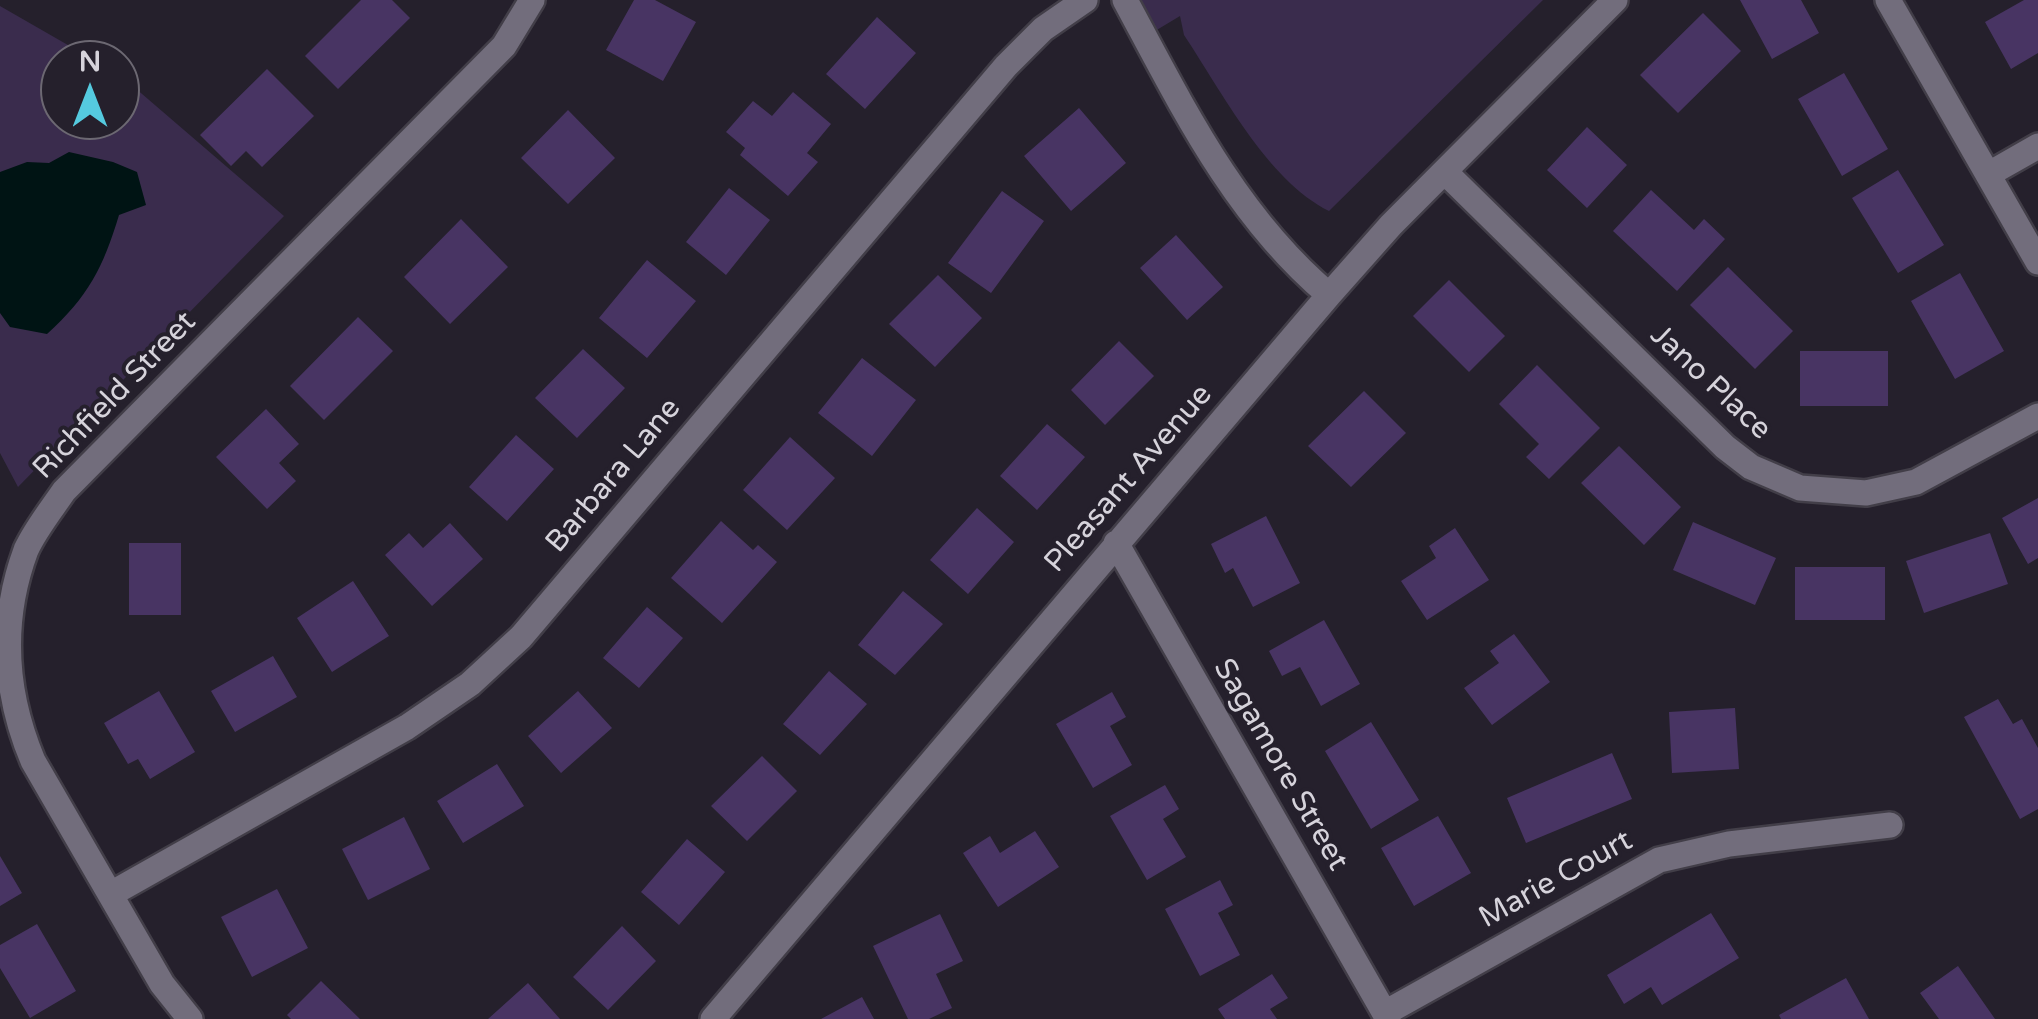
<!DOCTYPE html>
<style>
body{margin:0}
#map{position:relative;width:2038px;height:1019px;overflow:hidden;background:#25202c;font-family:"Varela Round",sans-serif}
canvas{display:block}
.north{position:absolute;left:40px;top:40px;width:100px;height:100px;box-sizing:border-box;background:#25202c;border:2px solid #6c6872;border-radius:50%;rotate:0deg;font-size:28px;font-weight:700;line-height:40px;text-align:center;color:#d6d3db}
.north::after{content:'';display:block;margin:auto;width:35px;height:45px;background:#55cadf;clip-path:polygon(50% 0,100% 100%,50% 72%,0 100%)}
</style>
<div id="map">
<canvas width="2038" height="1019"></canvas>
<div class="north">N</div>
</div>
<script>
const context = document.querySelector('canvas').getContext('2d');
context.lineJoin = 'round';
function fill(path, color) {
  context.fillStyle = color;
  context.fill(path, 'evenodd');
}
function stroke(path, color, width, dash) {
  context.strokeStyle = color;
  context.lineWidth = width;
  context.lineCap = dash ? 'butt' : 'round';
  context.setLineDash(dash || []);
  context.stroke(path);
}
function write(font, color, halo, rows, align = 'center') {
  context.font = font + ' "Varela Round",sans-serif';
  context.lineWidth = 8;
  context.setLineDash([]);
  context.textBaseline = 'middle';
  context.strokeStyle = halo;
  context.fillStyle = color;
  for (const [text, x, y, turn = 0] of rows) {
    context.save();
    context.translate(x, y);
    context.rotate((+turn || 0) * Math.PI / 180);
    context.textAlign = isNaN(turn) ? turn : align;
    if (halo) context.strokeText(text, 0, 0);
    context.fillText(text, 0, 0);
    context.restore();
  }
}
const green = new Path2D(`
 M1126 0H1543L1329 211C1267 180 1222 92 1184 35L1180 16 1145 37Z
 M0 6 94 60H60V120H120V75L284 216 18 487 0 453Z`);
const water = new Path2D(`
 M69 152 113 162 137 172 146 205 119 215C103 268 88 297 47 334L10 327 0 313V172L27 162 49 163Z`);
const building = new Path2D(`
 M361 0H392L410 18 338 89 305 56Z
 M634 0H655L696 22 663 81 606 50Z
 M1740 0H1801L1819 33 1772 59Z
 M2024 0H2038V53L2011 69 1985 22Z
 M1703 13 1741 51 1678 113 1640 75Z
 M877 17 916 53 865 109 826 74Z
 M267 69 314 116 262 167 246 151 231 166 200 135Z
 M1844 73 1888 149 1842 176 1798 99Z
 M793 92 831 124 807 153 818 162 788 196 740 155 745 148 726 132 753 101 772 116Z
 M1079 108 1126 163 1071 211 1024 156Z
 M568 110 615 158 568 204 521 158Z
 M1587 127 1627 165 1587 208 1547 170Z
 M1898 170 1944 245 1898 273 1852 198Z
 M729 188 770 220 726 275 686 242Z
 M1651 190 1694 230 1704 219 1725 239 1677 291 1613 231Z
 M1002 191 1044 221 991 293 948 263Z
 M461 219 508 267 450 324 404 277Z
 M1176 235 1223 287 1187 320 1140 268Z
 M647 260 696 301 647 358 599 318Z
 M1728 267 1793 331 1755 369 1690 305Z
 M1960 273 2004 351 1955 379 1911 301Z
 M938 275 982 318 935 367 889 324Z
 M1449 280 1505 336 1469 372 1413 316Z
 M358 317 393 351 324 420 290 386Z
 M1119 341 1154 376 1105 425 1071 390Z
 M583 349 625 388 577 438 535 398Z
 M1800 351H1888V406H1800Z
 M862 358 916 400 872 456 818 413Z
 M1537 365 1600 428 1549 479 1526 457 1539 444 1499 404Z
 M1364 391 1406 433 1351 487 1308 446Z
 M266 409 299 444 279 463 296 481 267 509 216 457Z
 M1047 424 1085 457 1037 510 1000 476Z
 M516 435 554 469 507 521 469 487Z
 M790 437 835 478 787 530 743 490Z
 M1619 446 1681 507 1644 545 1581 483Z
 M2038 498V558L2028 564 2002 518Z
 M977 508 1014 542 968 594 930 560Z
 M1266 516 1300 583 1253 607 1233 568 1225 573 1211 544Z
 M721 521 753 550 758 545 777 562 722 623 671 578Z
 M1693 522 1776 558 1755 605 1673 570Z
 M450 523 483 559 432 606 385 555 409 533 423 548Z
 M1455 528 1489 580 1427 620 1401 581 1436 558 1429 546Z
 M1990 533 2008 584 1924 613 1906 561Z
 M129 543H181V615H129Z
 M1795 567H1885V620H1795Z
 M353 581 389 636 332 672 297 618Z
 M903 591 943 624 895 675 858 645Z
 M647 607 683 638 639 688 603 658Z
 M1324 620 1360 684 1321 706 1300 667 1282 676 1269 651Z
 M1514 634 1550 682 1492 725 1464 688 1499 663 1490 651Z
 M273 656 297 697 235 732 211 691Z
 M829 671 867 704 820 755 783 724Z
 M159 691 195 752 150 779 138 759 128 764 104 723Z
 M578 691 612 728 561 773 528 736Z
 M1112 692 1126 717 1110 726 1132 765 1093 788 1056 724Z
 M1998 699 2013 724 2022 719 2038 748V809L2020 819 1964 717Z
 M1735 708 1739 769 1672 773 1669 712Z
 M1371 722 1419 800 1371 829 1325 751Z
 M1612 753 1632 799 1526 843 1507 798Z
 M762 756 797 791 747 841 711 806Z
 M497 764 524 806 463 843 437 801Z
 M1165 785 1179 809 1163 819 1186 857 1147 880 1110 816Z
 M1438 816 1471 873 1414 906 1381 848Z
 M404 817 430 869 368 900 342 849Z
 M1035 831 1059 867 998 907 963 853 990 836 1000 853Z
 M687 839 725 872 679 925 641 892Z
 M0 856 22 893 0 906Z
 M1220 880 1233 905 1218 913 1240 955 1200 976 1165 909Z
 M277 889 308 948 252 977 221 917Z
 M1711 913 1739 958 1662 1005 1651 987 1624 1004 1607 975Z
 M940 914 963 961 936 974 952 1008 929 1019H908L873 946Z
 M37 924 76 991 30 1018 0 968V945Z
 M622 926 656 961 608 1010 573 977Z
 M1958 966 1995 1019H1939L1920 993Z
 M1272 974 1288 998 1270 1009 1277 1019H1225L1218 1009Z
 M1846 978 1869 1019H1781L1779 1015Z
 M321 981 360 1019H291L287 1015Z
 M528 983 560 1019H488Z
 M862 997 874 1019H821Z`);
const minor = new Path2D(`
 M1125 0C1182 106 1235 216 1329 295
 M1888 0 2038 262
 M1446 173 1725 447 1751 467 1800 488 1866 493 1916 482 2038 416
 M1989 174 2038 146
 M1116 543 1388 1019
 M111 894 407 727 470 684 521 637 1006 66 1043 29 1085 0
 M1385 1013 1659 860 1729 844 1890 825
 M190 1019 162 984 33 761C4 692 0 620 26 550 35 530 51 510 64 491L504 46 532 0
 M713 1019 1329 295 1391 225 1615 0`);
const streetNames = [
 ["Jano Place",1710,383,43],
 ["Richfield Street",115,396,-46],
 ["Barbara Lane",614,476,-50],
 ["Pleasant Avenue",1129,479,-49],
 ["Sagamore Street",1280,765,60],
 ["Marie Court",1556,880,-29]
];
fill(green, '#3a2c4d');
fill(water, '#001414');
fill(building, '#483463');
stroke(minor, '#423e48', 30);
stroke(minor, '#726d7c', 25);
write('30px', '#d6d3db', '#25202c', streetNames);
</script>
